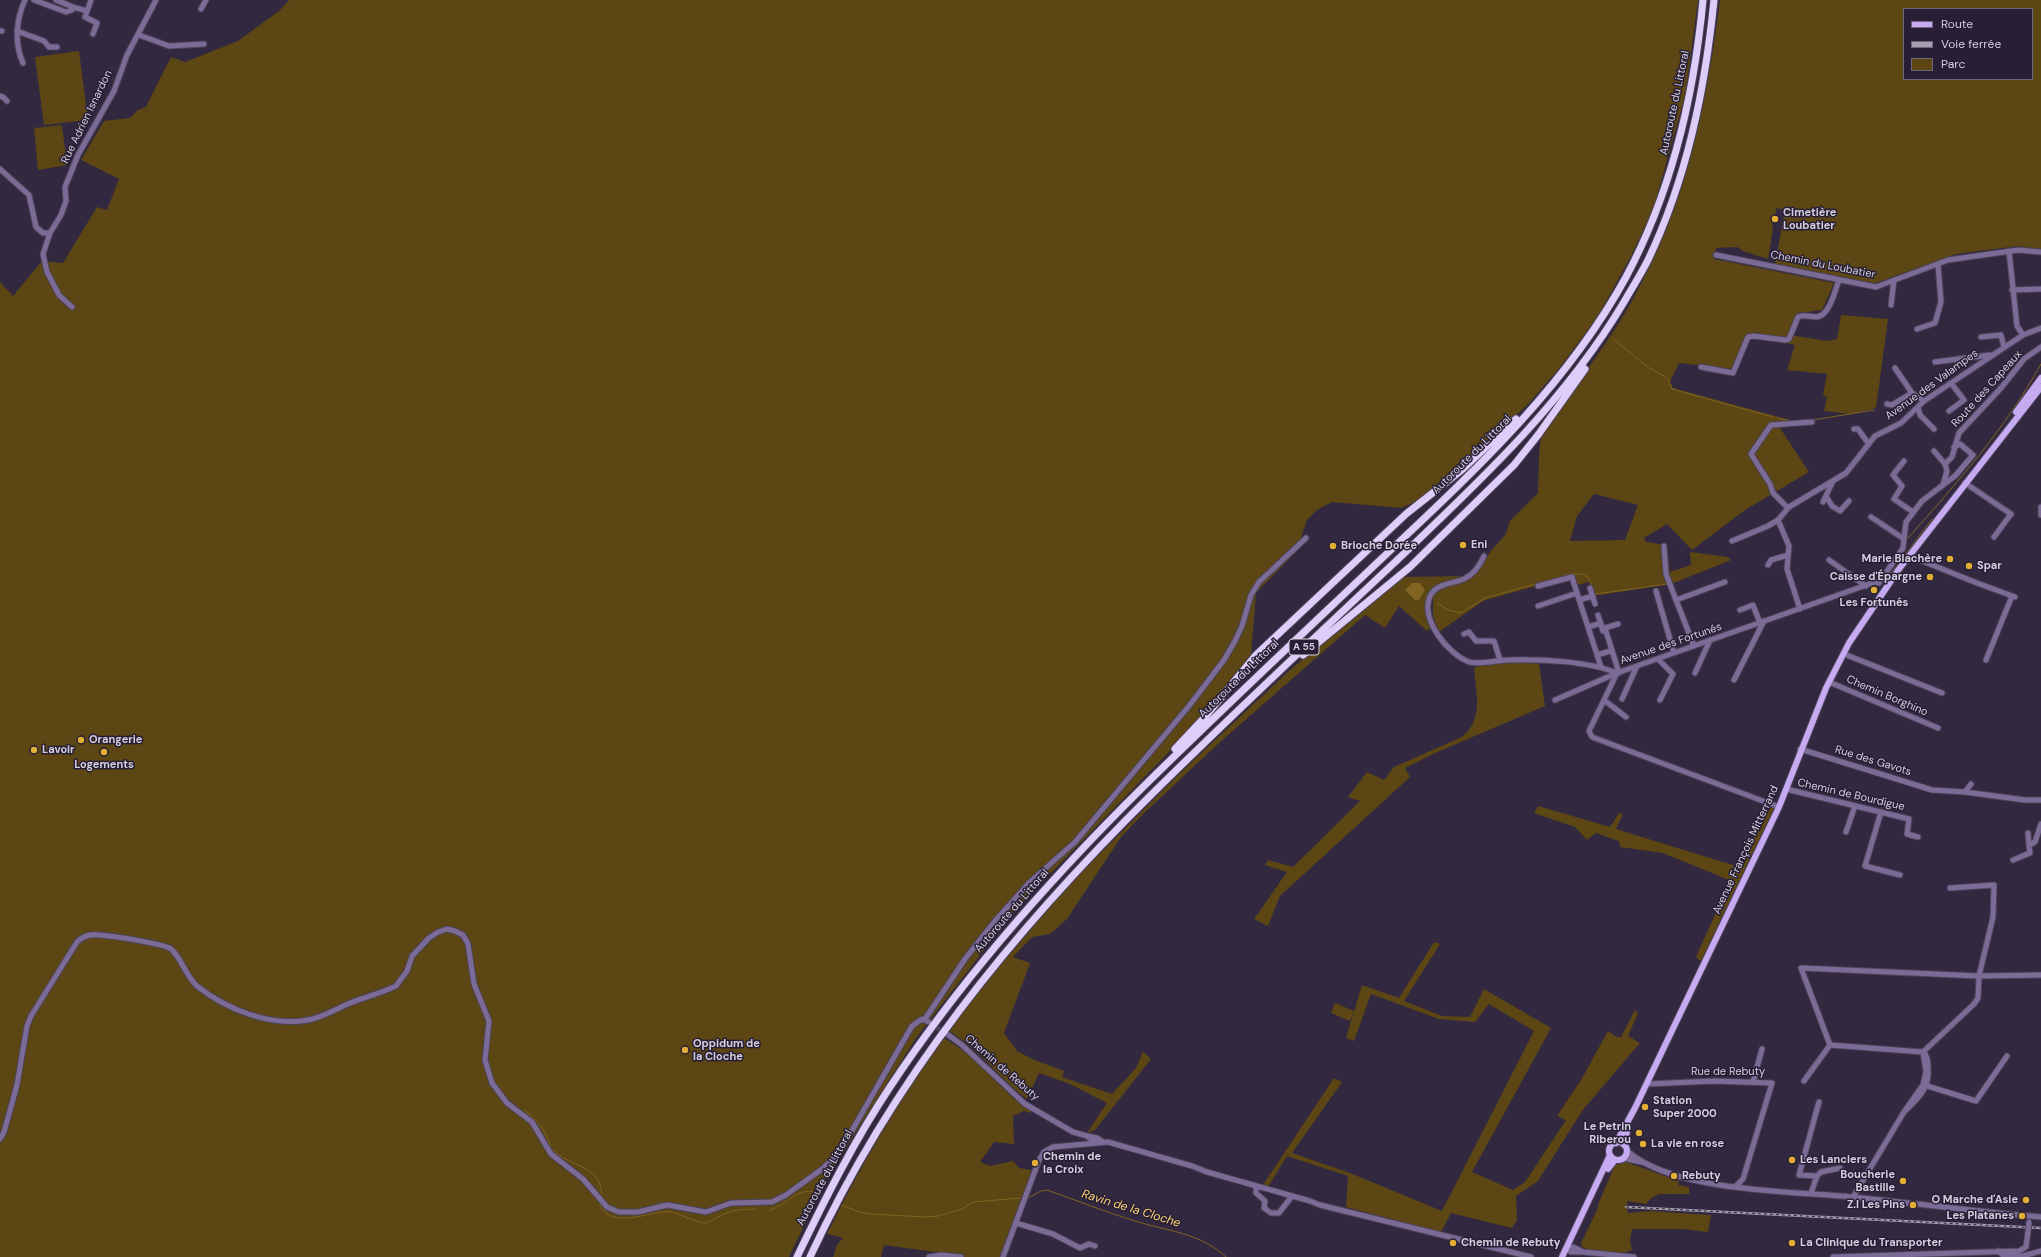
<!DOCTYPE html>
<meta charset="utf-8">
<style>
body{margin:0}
#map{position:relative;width:2041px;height:1257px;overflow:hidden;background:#322940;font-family:"DM Sans",sans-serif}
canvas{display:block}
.legend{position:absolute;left:1903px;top:8px;width:130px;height:72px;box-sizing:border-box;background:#281f36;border:1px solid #6d6579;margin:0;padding:5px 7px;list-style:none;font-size:12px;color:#d4cfde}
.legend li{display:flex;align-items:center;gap:8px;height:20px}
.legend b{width:20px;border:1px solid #6d6579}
</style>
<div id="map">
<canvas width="2041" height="1257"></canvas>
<ul class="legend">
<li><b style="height:5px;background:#c6abf2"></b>Route</li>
<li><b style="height:5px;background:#a49eaf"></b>Voie ferrée</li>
<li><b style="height:11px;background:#5b4614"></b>Parc</li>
</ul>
</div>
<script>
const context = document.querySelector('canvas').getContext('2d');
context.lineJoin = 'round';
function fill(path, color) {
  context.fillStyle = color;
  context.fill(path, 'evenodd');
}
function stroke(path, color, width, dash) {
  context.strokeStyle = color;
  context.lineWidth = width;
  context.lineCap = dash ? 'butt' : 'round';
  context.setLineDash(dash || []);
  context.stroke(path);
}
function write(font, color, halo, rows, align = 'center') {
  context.font = font + ' "DM Sans",sans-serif';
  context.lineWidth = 3;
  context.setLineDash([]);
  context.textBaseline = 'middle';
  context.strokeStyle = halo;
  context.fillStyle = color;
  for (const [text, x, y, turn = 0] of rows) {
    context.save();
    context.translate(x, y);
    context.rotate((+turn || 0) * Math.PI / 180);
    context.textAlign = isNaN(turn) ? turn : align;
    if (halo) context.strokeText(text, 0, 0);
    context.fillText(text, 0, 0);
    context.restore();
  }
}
const green = new Path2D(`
 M289 0H1698L1685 96 1653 210 1631 256 1597 318 1557 371 1529 403 1470 460 1417 501 1401 508 1332 502 1317 510 1307 520 1296 552 1256 593 1251 654 1204 716 1014 911 916 1038 826 1180 789 1257H0V282L13 296 42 261 63 263 97 207 107 210 119 179 81 160 104 121 130 118 138 110 146 107 171 57 185 62 238 41 279 11Z
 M1720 0H2041V249L2018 246 1956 254 1870 285 1775 264 1785 210 1776 208 1775 219 1772 224 1773 229 1768 259 1743 251 1737 247 1716 248 1714 259 1834 283 1822 310 1798 313 1790 335 1828 341 1837 339 1841 315 1888 319 1876 408 1851 414 1824 411 1827 397 1823 396 1827 374 1787 370 1795 345 1746 335 1733 369 1679 363 1670 382 1673 388 1797 422 1813 423 1780 428 1809 472 1745 510 1692 550 1667 524 1644 538 1646 542 1666 545 1670 572 1691 565 1690 552 1728 557 1731 560 1671 584 1593 596 1590 582 1577 585 1574 575 1483 601 1439 632 1433 616V595L1439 589 1468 579 1482 565 1491 551 1506 534 1510 521 1538 493C1539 481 1538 444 1542 436 1548 422 1559 410 1567 398 1593 361 1621 324 1641 284 1689 191 1707 103 1720 0ZM1904 9H2032V79H1904ZM1594 494 1638 505 1625 540 1570 541 1577 516Z
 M79 51 88 120 44 125 35 57Z
 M62 125 67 165 38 170 34 128Z
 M1464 576 1448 582 1430 594 1431 627 1427 631 1399 606 1385 628 1365 615 1219 743 1143 814 1121 837 1067 919 1050 934 1032 937 1013 957 1030 963 1004 1033 1017 1051 1032 1059 1064 1071 1062 1077 1112 1094 1136 1068 1143 1052 1151 1059 1095 1130 1087 1133 1107 1103 1070 1084 1039 1073 1027 1099C999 1078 978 1048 949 1031L975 995 1069 885 1178 775 1291 669 1404 577Z
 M1524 662 1539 664 1545 706 1435 753 1405 768 1410 777 1280 896 1268 926 1254 919 1287 872 1265 865 1268 860 1293 867 1360 801 1348 797 1367 772 1384 780 1394 767 1462 737C1484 719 1476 693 1474 668L1489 663Z
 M1538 806 1610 827 1619 813 1623 814 1616 829 1739 867 1770 808 1775 807 1701 961 1696 957 1718 908 1734 882 1663 853 1620 847 1619 841 1596 833 1587 840 1575 827 1534 813Z
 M1434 942 1440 944 1404 1001 1442 1016 1470 1017 1484 989 1551 1028 1472 1172 1513 1190 1525 1182 1566 1120 1557 1116 1581 1080 1608 1031 1617 1037H1621L1635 1010 1638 1013 1628 1036 1640 1043 1582 1111 1538 1181 1516 1196 1517 1220 1512 1228 1451 1213 1441 1232 1346 1207 1348 1176 1287 1156 1268 1187 1263 1185 1334 1078 1342 1082 1292 1153 1350 1173 1442 1211 1534 1031 1489 1004 1475 1022 1439 1019 1371 994 1354 1041 1346 1038 1362 985 1399 998Z
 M1335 1003 1354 1011 1350 1021 1331 1013Z
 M944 1038 970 1055 1012 1097 1032 1111 1031 1113 1024 1111 1013 1116 1014 1144 994 1142 980 1162 990 1166 1013 1161 1019 1168 1032 1170 1001 1257H950V1254L884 1245 881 1257H833L837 1245 843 1238 827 1234C861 1165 899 1099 944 1038Z
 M1626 1162 1679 1181 1678 1185 1689 1187V1194H1659L1650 1199 1646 1204 1628 1201 1626 1206 1628 1213 1650 1211 1709 1215H1711L1708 1232 1683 1229H1632L1630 1241 1632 1250C1619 1256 1594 1253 1582 1247L1581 1243 1597 1210 1599 1202 1615 1165Z`);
const water = new Path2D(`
 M1412 583H1420L1425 590 1419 600H1415L1405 590Z`);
const stream = new Path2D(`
 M1612 338 1649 368 1664 376 1668 379 1672 389 1773 417
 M1778 418 1791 421
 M1813 420 1874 410
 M1908 538C1957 483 2006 428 2041 364
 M1886 580 1932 519
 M1594 592 1596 594 1667 584
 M1437 603 1448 610 1461 613 1485 598 1571 574H1582L1589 578 1592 587
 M525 1110 542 1127 551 1146
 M553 1150C570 1168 599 1163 602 1194
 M1028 1198 1041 1191 1047 1190C1076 1200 1105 1212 1135 1221 1167 1231 1201 1233 1226 1257
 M600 1205C611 1232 652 1209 672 1212 681 1214 701 1225 706 1223 711 1222 715 1218 720 1216 730 1210 744 1209 756 1209
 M842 1205 859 1212 870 1214 924 1217 938 1216 962 1209 973 1202 1022 1198
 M770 1210C789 1204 798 1184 821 1194`);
const minorTunnel = new Path2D(`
 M931 1023 946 1034`);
const minor = new Path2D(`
 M34 0 66 12 72 10 73 7 56 0
 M91 0 85 17 97 23 93 34
 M73 7 87 11
 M201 9 206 0
 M0 31H2
 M17 31 44 41 49 47H57
 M139 35 169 46 204 44
 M23 63C14 43 16 20 25 0
 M0 96 3 97 7 101
 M0 169 29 195 36 227 43 233H50
 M2009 251 2017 326 2023 335
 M1716 255 1876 287 1948 260 2018 250 2041 252
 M2012 290 2041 289
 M1891 305 1894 280
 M72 307 59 295 47 272 43 254 50 233 61 215 66 201 65 187 78 155 114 91 127 55 156 0
 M1917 329 1935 323 1941 302 1938 264
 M1981 337 2001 335 2004 347
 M1935 362 1990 355
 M1701 367 1733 373 1748 337 1754 336 1785 340 1789 339 1798 317C1804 314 1810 317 1817 317 1830 315 1835 290 1839 280
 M1895 368 1912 393 1924 401
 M1887 404 1892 405 1912 393
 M1918 407 1920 415 1934 429
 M1949 411 1964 400 1951 383
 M1854 429H1858L1868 443
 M1934 451 1945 464
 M1904 461 1893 475 1902 486 1894 499 1913 512
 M1965 483 2011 514 1994 537
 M1943 485 1955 476 1973 455 1960 444 1954 447
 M1826 496 1832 506 1840 511 1849 501
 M1823 502 1833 481
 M2041 507V515
 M1788 508 1773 493 1770 484 1751 454 1771 425 1812 422
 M1871 517 1904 539
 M1778 520 1789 546 1787 569 1800 609
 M1732 541 1768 526 1778 520 1789 507 1846 473 1875 436 1901 423 1924 401 2023 335 2041 328
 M1664 546 1666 574 1676 600
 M1484 556C1480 565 1473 575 1464 579 1452 584 1437 583 1430 596 1420 620 1448 654 1469 662 1477 665 1499 660 1509 660 1540 659 1588 661 1617 673
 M1910 556 1977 583 2015 597
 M1829 560 1866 586
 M1768 565 1771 560 1788 555
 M1538 586 1572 577 1577 593
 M1590 588 1595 604
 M1656 591 1674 653
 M1579 600 1593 596
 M1538 606 1577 593 1601 667
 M1740 610 1753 605 1760 623
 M1598 615 1603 631
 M1618 624 1605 628 1619 673
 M1588 627 1601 623
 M1464 634 1469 632 1476 641H1494L1500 660
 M1694 646 1676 600 1725 582
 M1844 654 1942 693
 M1597 655 1610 651
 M1658 659 1673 674 1660 700
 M1986 660 2012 596
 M1695 673 1710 640
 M1734 680 1764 621
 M1829 682 1938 728
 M1622 699 1637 666
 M1555 700 1617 673
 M1604 700 1626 717
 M1800 749 1932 790 1965 792 1971 784
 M1786 789 1909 819 1907 834 1918 837
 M1965 792 2025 800H2041
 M1779 807 1592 737 1589 731 1617 673 1875 582 1879 583 1903 548 1906 522 1922 501 1943 485 1947 471 1945 464 1952 457 1959 433 2001 388 2024 359 2041 347
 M1881 812 1865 866 1900 875
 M1846 832 1855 806
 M2028 833 2029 845
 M2013 860 2030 853 2029 845 2035 842 2041 824
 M1950 888 1994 885 1993 917 1979 976 2041 975
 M1801 968 1979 976 1978 998 1974 1004 1923 1052 1830 1045Z
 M925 1019 965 959 995 921 1030 882 1075 842 1189 706 1224 660 1235 641 1242 626 1251 595 1259 582 1306 538
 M947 1034 962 1045 1025 1104 1073 1132 1087 1136
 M1804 1081 1830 1045
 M1753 1082 1762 1049
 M1647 1084 1714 1081 1772 1083 1743 1179 1736 1186
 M1924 1085 1976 1101 2007 1056
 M0 1139 4 1132 17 1085 27 1026 31 1016 77 942C81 938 85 936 90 935 100 933 165 944 171 949 181 957 185 975 197 986 226 1009 270 1027 308 1020 323 1017 336 1009 350 1003 366 997 381 993 396 986L407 971 412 956 429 938 438 932 447 929 455 931 463 935 468 944 474 984 489 1021 485 1060 492 1083 507 1103 532 1122 551 1154 583 1179 607 1207 619 1212H638L667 1205 706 1212 731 1203 772 1202 786 1195 822 1169 834 1158 850 1134 912 1026 922 1019 929 1022
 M1096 1143 1087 1136 1097 1138 1103 1142
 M1627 1151C1674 1192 1790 1191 1852 1197 1915 1203 1978 1212 2041 1217
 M1622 1159H1628L1641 1162
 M1817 1176 1821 1172 1840 1168
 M1256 1186V1193L1265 1201 1264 1208 1271 1213H1279L1292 1196
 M1811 1193 1817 1176 1799 1175 1819 1102
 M1853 1197 1904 1112 1923 1085 1926 1072 1923 1052C1927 1055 1928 1061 1928 1066 1930 1089 1919 1097 1904 1112
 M1016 1223 1053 1234 1080 1248 1089 1244 1095 1246
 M1573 1247 1583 1252H1571L1566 1248Z
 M1998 1251 2004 1256H2023L2041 1251
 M1583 1252 1634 1257
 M929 1257 941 1255 961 1257
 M1003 1257 1039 1160 1044 1152 1053 1147 1108 1142 1192 1166 1207 1172 1310 1201 1320 1205 1531 1257
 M1833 1257 2019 1251 2026 1247 2028 1232`);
const major = new Path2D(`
 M2016 412 2041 378
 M1609 1151a9 9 0 1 1 18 0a9 9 0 1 1-18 0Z
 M1616 1143 1635 1108 1779 807 1826 688 1849 643 1899 569 2041 387
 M1624 1145 1628 1127
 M1608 1169 1615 1160
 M1562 1257 1610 1155`);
const highway = new Path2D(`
 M1303 655 1410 567 1514 465 1538 435 1585 369
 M1175 749 1205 717 1256 655 1406 514 1463 469 1516 419
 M797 1257C825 1199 854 1141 890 1087 962 978 1050 879 1143 787 1220 711 1299 637 1378 562 1469 476 1565 389 1626 277 1672 191 1694 97 1703 0
 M810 1257C893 1078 1013 931 1153 793 1232 715 1313 639 1394 563 1478 483 1564 403 1624 302 1632 288 1641 274 1648 260 1687 178 1705 90 1714 0`);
const rail = new Path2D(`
 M1626 1207 2041 1228`);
const minorBridge = new Path2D(`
 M2028 1232 2029 1222`);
const markers = [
 [1775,219,4,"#e2af34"],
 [1463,545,4,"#e2af34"],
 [1333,546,4,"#e2af34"],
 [1950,559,4,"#e2af34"],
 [1969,566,4,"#e2af34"],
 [1930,577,4,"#e2af34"],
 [1874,590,4,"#e2af34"],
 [81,740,4,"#e2af34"],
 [34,750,4,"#e2af34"],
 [104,752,4,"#e2af34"],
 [685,1050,4,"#e2af34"],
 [1645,1107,4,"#e2af34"],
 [1639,1133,4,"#e2af34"],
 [1643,1144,4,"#e2af34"],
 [1792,1160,4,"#e2af34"],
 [1035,1163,4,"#e2af34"],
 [1674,1176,4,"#e2af34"],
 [1903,1181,4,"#e2af34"],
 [2026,1200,4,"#e2af34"],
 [1913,1205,4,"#e2af34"],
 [2022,1216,4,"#e2af34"],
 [1453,1243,4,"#e2af34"],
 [1792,1243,4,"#e2af34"]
];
const shields = [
 [1304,647,30]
];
const shieldNames = [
 ["A 55",1304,647]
];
const streetNames = [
 ["Autoroute du Littoral",1675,103,-78],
 ["Rue Adrien Isnardon",87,117,-64],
 ["Chemin du Loubatier",1823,265,11],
 ["Avenue des Valampes",1932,385,-36],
 ["Route des Capeaux",1987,389,-48],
 ["Autoroute du Littoral",1472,455,-45],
 ["Avenue des Fortunés",1671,644,-19],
 ["Autoroute du Littoral",1239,679,-44],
 ["Chemin Borghino",1887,696,23],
 ["Rue des Gavots",1873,761,17],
 ["Chemin de Bourdigue",1851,795,13],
 ["Avenue François Mitterrand",1746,850,-65],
 ["Autoroute du Littoral",1012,911,-49],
 ["Chemin de Rebuty",1002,1068,41],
 ["Rue de Rebuty",1728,1072],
 ["Autoroute du Littoral",825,1178,-62]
];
const poiNames = [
 ["Cimetière",1783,213],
 ["Loubatier",1783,226],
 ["Eni",1471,545],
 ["Brioche Dorée",1341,546],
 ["Marie Blachère",1942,559,"right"],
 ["Spar",1977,566],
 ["Caisse d'Épargne",1922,577,"right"],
 ["Les Fortunés",1874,603,"center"],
 ["Orangerie",89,740],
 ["Lavoir",42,750],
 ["Logements",104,765,"center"],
 ["Oppidum de",693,1044],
 ["la Cloche",693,1057],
 ["Station",1653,1101],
 ["Super 2000",1653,1114],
 ["Le Petrin",1631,1127,"right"],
 ["Riberou",1631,1140,"right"],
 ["La vie en rose",1651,1144],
 ["Chemin de",1043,1157],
 ["la Croix",1043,1170],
 ["Les Lanciers",1800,1160],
 ["Boucherie",1895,1175,"right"],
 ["Bastille",1895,1188,"right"],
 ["Rebuty",1682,1176],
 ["O Marche d'Asie",2018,1200,"right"],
 ["Z.I Les Pins",1905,1205,"right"],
 ["Les Platanes",2014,1216,"right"],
 ["Chemin de Rebuty",1461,1243],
 ["La Clinique du Transporter",1800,1243]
];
const waterNames = [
 ["Ravin de la Cloche",1131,1209,17]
];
fill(green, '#5b4614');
fill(water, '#816420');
stroke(stream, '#816420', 1);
stroke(minorTunnel, '#4a4258', 5, [5, 2.5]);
stroke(minor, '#4c4459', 7);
stroke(major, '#4c4459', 8);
stroke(highway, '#4c4459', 9);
stroke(minor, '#7b6b96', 5);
stroke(major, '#c6abf2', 6);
stroke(highway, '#ddcdf8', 7);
stroke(rail, '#a49eaf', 2.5);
stroke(rail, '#281f36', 1, [3]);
stroke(minorBridge, '#4c4459', 7, []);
stroke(minorBridge, '#7b6b96', 5);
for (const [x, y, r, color] of markers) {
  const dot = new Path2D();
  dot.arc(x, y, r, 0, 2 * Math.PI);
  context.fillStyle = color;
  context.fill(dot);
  stroke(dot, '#281f36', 1.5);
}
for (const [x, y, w] of shields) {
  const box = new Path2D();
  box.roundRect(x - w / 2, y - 8, w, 16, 3);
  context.fillStyle = '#281f36';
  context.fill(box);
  stroke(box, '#d4cfde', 1);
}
write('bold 10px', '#d4cfde', null, shieldNames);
write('11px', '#d4cfde', '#281f36', streetNames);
write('bold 11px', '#d4cfde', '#281f36', poiNames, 'left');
write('italic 12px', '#fdd275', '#281f36', waterNames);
</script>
